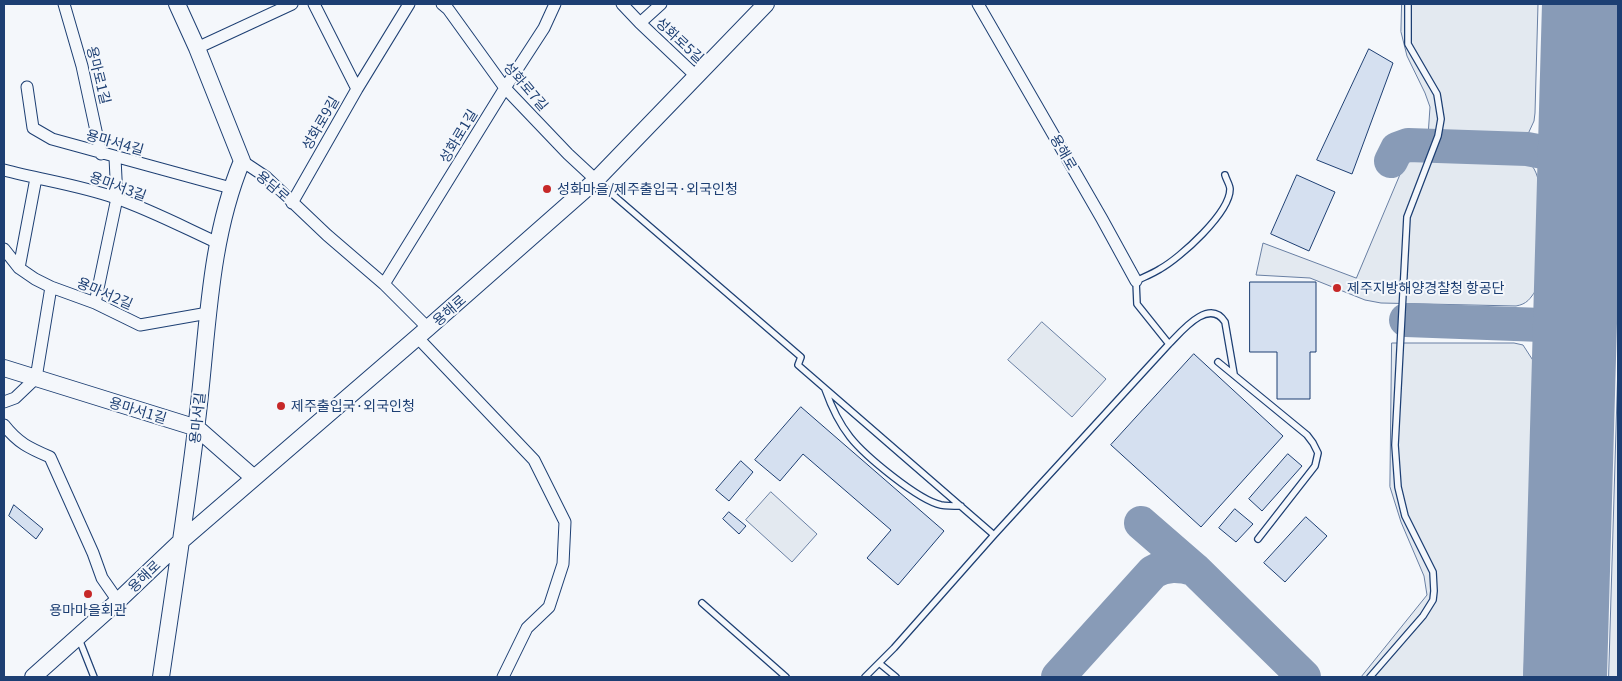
<!DOCTYPE html>
<meta charset="utf-8">
<style>
body{margin:0}
#map{position:relative;width:1622px;height:681px;overflow:hidden;background:#f4f7fb;font-family:Georgia,serif}
canvas{display:block}
.frame{position:absolute;inset:0;border:5px solid #1d3f73;pointer-events:none}
</style>
<div id="map">
<canvas width="1622" height="681"></canvas>
<div class="frame"></div>
</div>
<script>
const context = document.querySelector('canvas').getContext('2d');
context.lineJoin = 'round';
function fill(path, color) {
  context.fillStyle = color;
  context.fill(path, 'evenodd');
}
function stroke(path, color, width, dash) {
  context.strokeStyle = color;
  context.lineWidth = width;
  context.lineCap = dash ? 'butt' : 'round';
  context.setLineDash(dash || []);
  context.stroke(path);
}
function write(font, color, halo, rows, align = 'center') {
  context.font = font + ' Georgia,"Noto Sans KR",serif';
  context.lineWidth = 4;
  context.setLineDash([]);
  context.textBaseline = 'middle';
  context.strokeStyle = halo;
  context.fillStyle = color;
  for (const [text, x, y, turn = 0] of rows) {
    context.save();
    context.translate(x, y);
    context.rotate((+turn || 0) * Math.PI / 180);
    context.textAlign = isNaN(turn) ? turn : align;
    if (halo) context.strokeText(text, 0, 0);
    context.fillText(text, 0, 0);
    context.restore();
  }
}
const green = new Path2D(`
 M1402 4H1538L1535 113 1534 121 1528 134 1514 139 1428 136 1430 107 1425 93 1407 56 1401 32Z
 M1409 154 1521 158C1533 162 1538 174 1539 186L1536 290C1530 299 1527 304 1516 306L1381 303 1365 300 1310 278 1256 275 1263 243 1356 278Z
 M1042 322 1106 379 1072 417 1008 360Z
 M1392 343H1514L1523 345 1534 362 1524 677H1361L1427 595 1424 576 1401 522 1390 487Z
 M1618 363V677H1609Z
 M771 492 817 534 792 562 746 520Z`);
const taxiway = new Path2D(`
 M1391 161 1397 149 1408 145 1527 149 1559 155 1569 161 1573 166 1576 173 1579 184
 M1406 320 1542 325C1560 331 1566 346 1574 363
 M1542 325 1566 311 1575 298
 M1141 523 1194 569 1304 677
 M1058 677 1153 572C1167 564 1179 565 1194 569`);
const runway = new Path2D(`
 M1565 677 1584 4`);
const building = new Path2D(`
 M1369 49 1393 63 1352 174 1317 160Z
 M1297 175 1335 192 1309 251 1271 234Z
 M1250 282H1316V352H1310V399H1277V352H1250Z
 M1194 354 1283 436 1201 527 1111 445Z
 M801 407 944 531 898 585 867 558 891 530 803 454 780 481 755 460Z
 M1288 454 1302 466 1262 511 1249 499Z
 M741 461 753 472 729 501 716 490Z
 M14 505 43 529 36 539 9 516Z
 M1235 509 1253 524 1236 542 1219 528Z
 M729 512 746 526 739 534 723 519Z
 M1306 517 1327 536 1285 582 1264 563Z`);
const lane = new Path2D(`
 M597 181 801 357 798 365 994 535
 M1169 344C1181 332 1209 297 1225 322L1234 374
 M1218 362 1307 435 1313 443 1318 453 1315 466 1258 539
 M825 389C831 406 839 423 850 437 865 456 918 500 941 505 947 506 954 506 961 506
 M702 603 786 677
 M79 639 94 677
 M879 663 896 677
 M865 677 894 648 994 535 1169 344 1137 304 1136 281C1144 277 1152 274 1160 269 1180 258 1230 213 1230 189 1230 185 1226 179 1225 175
 M1370 677 1423 616 1433 600 1434 591 1433 572 1405 516 1398 487 1395 445 1407 217 1438 136 1441 119 1437 94 1408 44V4`);
const street = new Path2D(`
 M64 4 82 66 101 154
 M314 4 357 89
 M442 4 448 9 505 88 568 154 596 180
 M622 4 640 23 696 76
 M978 4 1102 219 1136 281
 M640 23 661 4
 M197 48 292 4
 M27 87 33 128 52 139 231 188
 M242 161 266 177 327 235 384 284 428 328
 M4 170C41 180 79 185 116 198 151 210 185 228 218 243
 M292 203 357 89 409 4
 M4 249 19 268 35 279 51 287 95 303 140 325 208 313
 M19 268 36 178
 M384 284 505 88 544 28 555 4
 M95 303 117 198 115 158
 M417 337 534 460 565 522 563 564 549 607 527 628 503 677
 M4 402 15 398 36 378 51 287
 M4 425C18 443 29 448 50 457L93 553 102 578 118 601`);
const secondary = new Path2D(`
 M4 368 197 428 254 478
 M33 677 118 601 180 542 428 328 596 180 766 4
 M161 677C173 595 186 512 196 429 208 340 207 245 242 161L197 48 177 4`);
const markers = [
 [547,189,5,"#c62828"],
 [1337,288,5,"#c62828"],
 [281,406,5,"#c62828"],
 [88,594,5,"#c62828"]
];
const streetNames = [
 ["성화로5길",680,40,43],
 ["용마로1길",99,75,76],
 ["성화로7길",526,86,49],
 ["성화로9길",320,123,-60],
 ["성화로1길",458,136,-59],
 ["용마서4길",115,142,16],
 ["용해로",1064,152,60],
 ["용마서3길",118,186,20],
 ["용담로",273,186,41],
 ["용마서2길",105,293,23],
 ["용해로",449,310,-41],
 ["용마서1길",138,410,17],
 ["용마서길",197,418,-84],
 ["용해로",144,576,-44]
];
const poiNames = [
 ["성화마을/제주출입국·외국인청",557,189],
 ["제주지방해양경찰청 항공단",1347,288],
 ["제주출입국·외국인청",291,406],
 ["용마마을회관",88,610,"center"]
];
fill(green, '#e3e9f0');
stroke(green, '#687fa3', 1);
stroke(taxiway, '#889bb7', 34);
stroke(runway, '#889bb7', 84);
fill(building, '#d5e0f0');
stroke(building, '#1d3f73', 1);
stroke(lane, '#1d3f73', 8);
stroke(street, '#1d3f73', 13);
stroke(secondary, '#1d3f73', 18);
stroke(lane, '#f4f7fb', 5.5);
stroke(street, '#f4f7fb', 11);
stroke(secondary, '#f4f7fb', 16);
for (const [x, y, r, color] of markers) {
  const dot = new Path2D();
  dot.arc(x, y, r, 0, 2 * Math.PI);
  context.fillStyle = color;
  context.fill(dot);
  stroke(dot, '#f4f7fb', 2);
}
write('14px', '#1d3f73', '#f4f7fb', streetNames);
write('14px', '#1d3f73', '#f4f7fb', poiNames, 'left');
</script>
